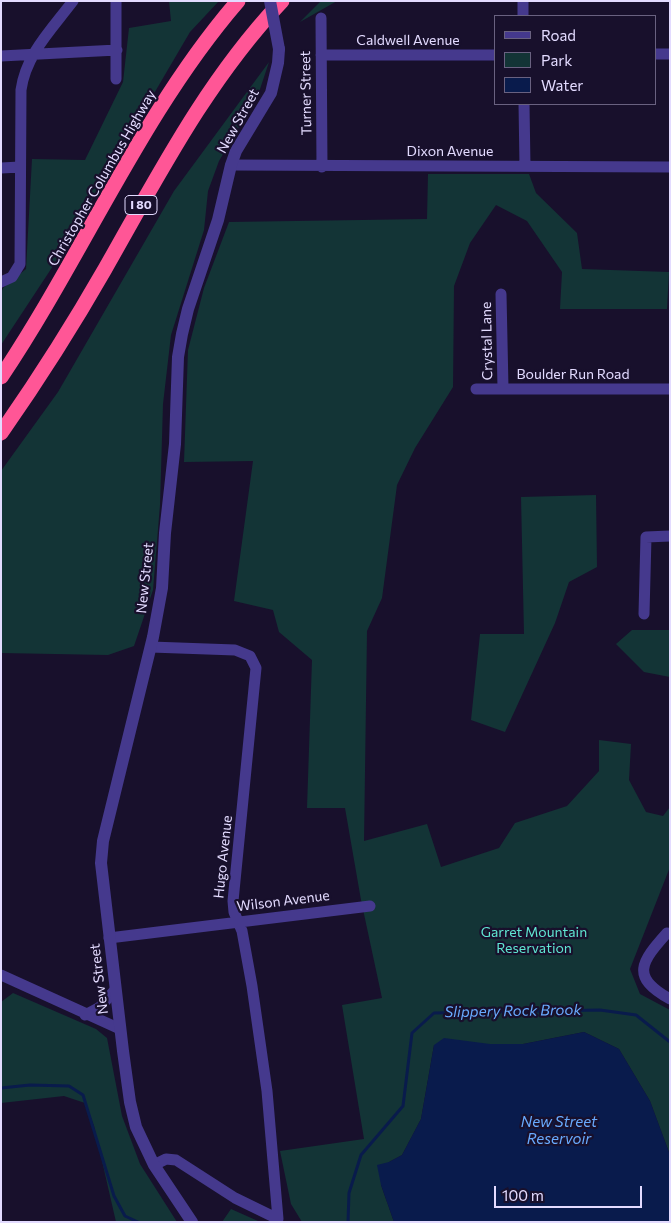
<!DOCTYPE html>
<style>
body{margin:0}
#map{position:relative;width:671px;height:1223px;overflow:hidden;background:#18102c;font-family:Commissioner,sans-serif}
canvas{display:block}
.frame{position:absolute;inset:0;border:2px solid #e3dbff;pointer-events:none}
.legend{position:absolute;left:494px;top:15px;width:162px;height:90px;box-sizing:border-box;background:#18102c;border:1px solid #696180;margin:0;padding:6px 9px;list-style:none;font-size:15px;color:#e3dbff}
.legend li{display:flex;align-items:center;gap:10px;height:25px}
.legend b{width:25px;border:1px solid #696180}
.scale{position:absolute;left:494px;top:1186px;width:148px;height:22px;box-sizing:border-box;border:2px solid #e3dbff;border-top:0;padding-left:6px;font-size:15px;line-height:18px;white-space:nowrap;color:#e3dbff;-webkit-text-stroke:4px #18102c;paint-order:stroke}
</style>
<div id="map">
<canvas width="671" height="1223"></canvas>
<div class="frame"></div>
<ul class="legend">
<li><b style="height:6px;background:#45398d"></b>Road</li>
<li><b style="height:14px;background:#133436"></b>Park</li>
<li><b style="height:14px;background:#091b4c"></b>Water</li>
</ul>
<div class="scale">100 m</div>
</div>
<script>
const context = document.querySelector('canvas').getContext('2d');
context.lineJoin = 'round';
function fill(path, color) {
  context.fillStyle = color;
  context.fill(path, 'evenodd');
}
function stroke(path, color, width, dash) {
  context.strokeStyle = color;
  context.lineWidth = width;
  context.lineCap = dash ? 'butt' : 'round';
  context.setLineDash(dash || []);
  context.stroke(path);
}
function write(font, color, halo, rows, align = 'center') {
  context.font = font + ' Commissioner,sans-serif';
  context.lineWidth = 4.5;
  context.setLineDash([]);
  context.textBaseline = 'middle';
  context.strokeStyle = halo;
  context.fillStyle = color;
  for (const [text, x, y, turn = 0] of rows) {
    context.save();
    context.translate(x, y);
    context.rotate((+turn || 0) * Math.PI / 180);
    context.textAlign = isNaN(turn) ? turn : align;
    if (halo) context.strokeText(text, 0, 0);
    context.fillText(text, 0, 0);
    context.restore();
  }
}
const green = new Path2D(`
 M169 1H219L190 32 53 266 1 345V293L3 288 26 269 32 159 85 160 123 82 129 28 171 21Z
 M321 1H337L300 22Z
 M269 62 258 95 219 161 208 191 204 230 171 335 163 404 160 505 153 590 134 646 108 655 1 653V471L58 392 174 191Z
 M428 174H529L536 193 577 233 582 269 669 272 667 309H560L562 272 527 221 496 205 470 243 454 286 453 387 415 448 397 485 382 598 367 631 364 841 427 824 441 867 499 848 515 823 567 806 599 771V740L631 744 629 780 646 812 663 816 670 807V867L630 969 640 994 670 1010V1155L650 1101 619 1049 584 1032 523 1044 434 1045 421 1119 402 1155 389 1162 381 1185 394 1222H302L291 1204 280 1151 364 1139 342 1005 382 998 361 900 345 808H307L312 660 279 632 273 610 234 601 253 461 184 462 188 350 204 288 229 222 427 219Z
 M596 495 597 567 569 582 555 623 505 732 471 720 480 634H524L521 497Z
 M632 630H670V677L644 672 616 644Z
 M13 993 96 1029 107 1038 122 1116 140 1164 177 1222H116L94 1126 85 1103 64 1096 1 1103V1002Z
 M231 1209 258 1221V1222H222Z`);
const water = new Path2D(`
 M584 1032 619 1049 650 1101 670 1155V1222H394L381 1185 377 1165 389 1162 402 1155 421 1119 434 1045 444 1038 490 1044H523Z`);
const stream = new Path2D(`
 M1 1088 30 1085 69 1086 83 1095 114 1196 125 1216 138 1222
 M348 1222 349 1193 361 1155 403 1106 412 1033 434 1013 600 1010 636 1015 670 1042`);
const minor = new Path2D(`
 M116 1V79
 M523 1V16
 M321 18 322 167
 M655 54H670
 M321 55H495
 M1 56 117 50
 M524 104 525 166
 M231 165 670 167
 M1 168 20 167
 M1 282 12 277 20 264 21 90C26 54 52 29 73 1
 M501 294 503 388
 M476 389H670
 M644 614 646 537 670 536
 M151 647 235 650 250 656 256 668 233 901 234 912 242 931 252 986 267 1091 278 1219 235 1198 176 1160 166 1159 154 1165
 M667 933C641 962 630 977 670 999
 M109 938 370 906
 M1 975 120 1029
 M85 1015 100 1007 115 990`);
const tertiary = new Path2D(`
 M192 1222 154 1165 136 1127 130 1102 123 1051 101 863 103 841 153 637 162 588 165 533 175 444 178 357 182 334 188 309 218 220 231 165 236 151 271 93 278 63 279 49`);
const motorway = new Path2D(`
 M1 377C83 255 142 112 238 1
 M1 433C38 380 73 325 105 269 158 176 207 80 282 1`);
const tertiaryBridge = new Path2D(`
 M270 1 279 49`);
const shields = [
 [141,205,32]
];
const shieldNames = [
 ["I 80",141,205]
];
const streetNames = [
 ["Caldwell Avenue",408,40],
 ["Turner Street",306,93,-91],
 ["New Street",238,121,-61],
 ["Dixon Avenue",450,151],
 ["Christopher Columbus Highway",102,178,-60],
 ["Crystal Lane",487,341,-91],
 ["Boulder Run Road",573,374],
 ["New Street",145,578,-84],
 ["Hugo Avenue",223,857,-84],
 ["Wilson Avenue",283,901,-7],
 ["New Street",99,979,-97]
];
const parkNames = [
 ["Garret Mountain",534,932],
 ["Reservation",534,948]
];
const waterNames = [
 ["Slippery Rock Brook",513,1011,-1],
 ["New Street",559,1122],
 ["Reservoir",559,1139]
];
fill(green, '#133436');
fill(water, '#091b4c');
stroke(stream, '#091b4c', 3);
stroke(minor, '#45398d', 11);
stroke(tertiary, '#45398d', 12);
stroke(motorway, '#ff5696', 15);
stroke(tertiaryBridge, '#45398d', 12);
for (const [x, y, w] of shields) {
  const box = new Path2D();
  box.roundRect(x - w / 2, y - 9.5, w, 19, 4);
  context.fillStyle = '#18102c';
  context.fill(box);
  stroke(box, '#e3dbff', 1);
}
write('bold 12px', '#e3dbff', null, shieldNames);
write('14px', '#e3dbff', '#18102c', streetNames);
write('14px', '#60e6d2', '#18102c', parkNames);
write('italic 15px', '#69abff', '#18102c', waterNames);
</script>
